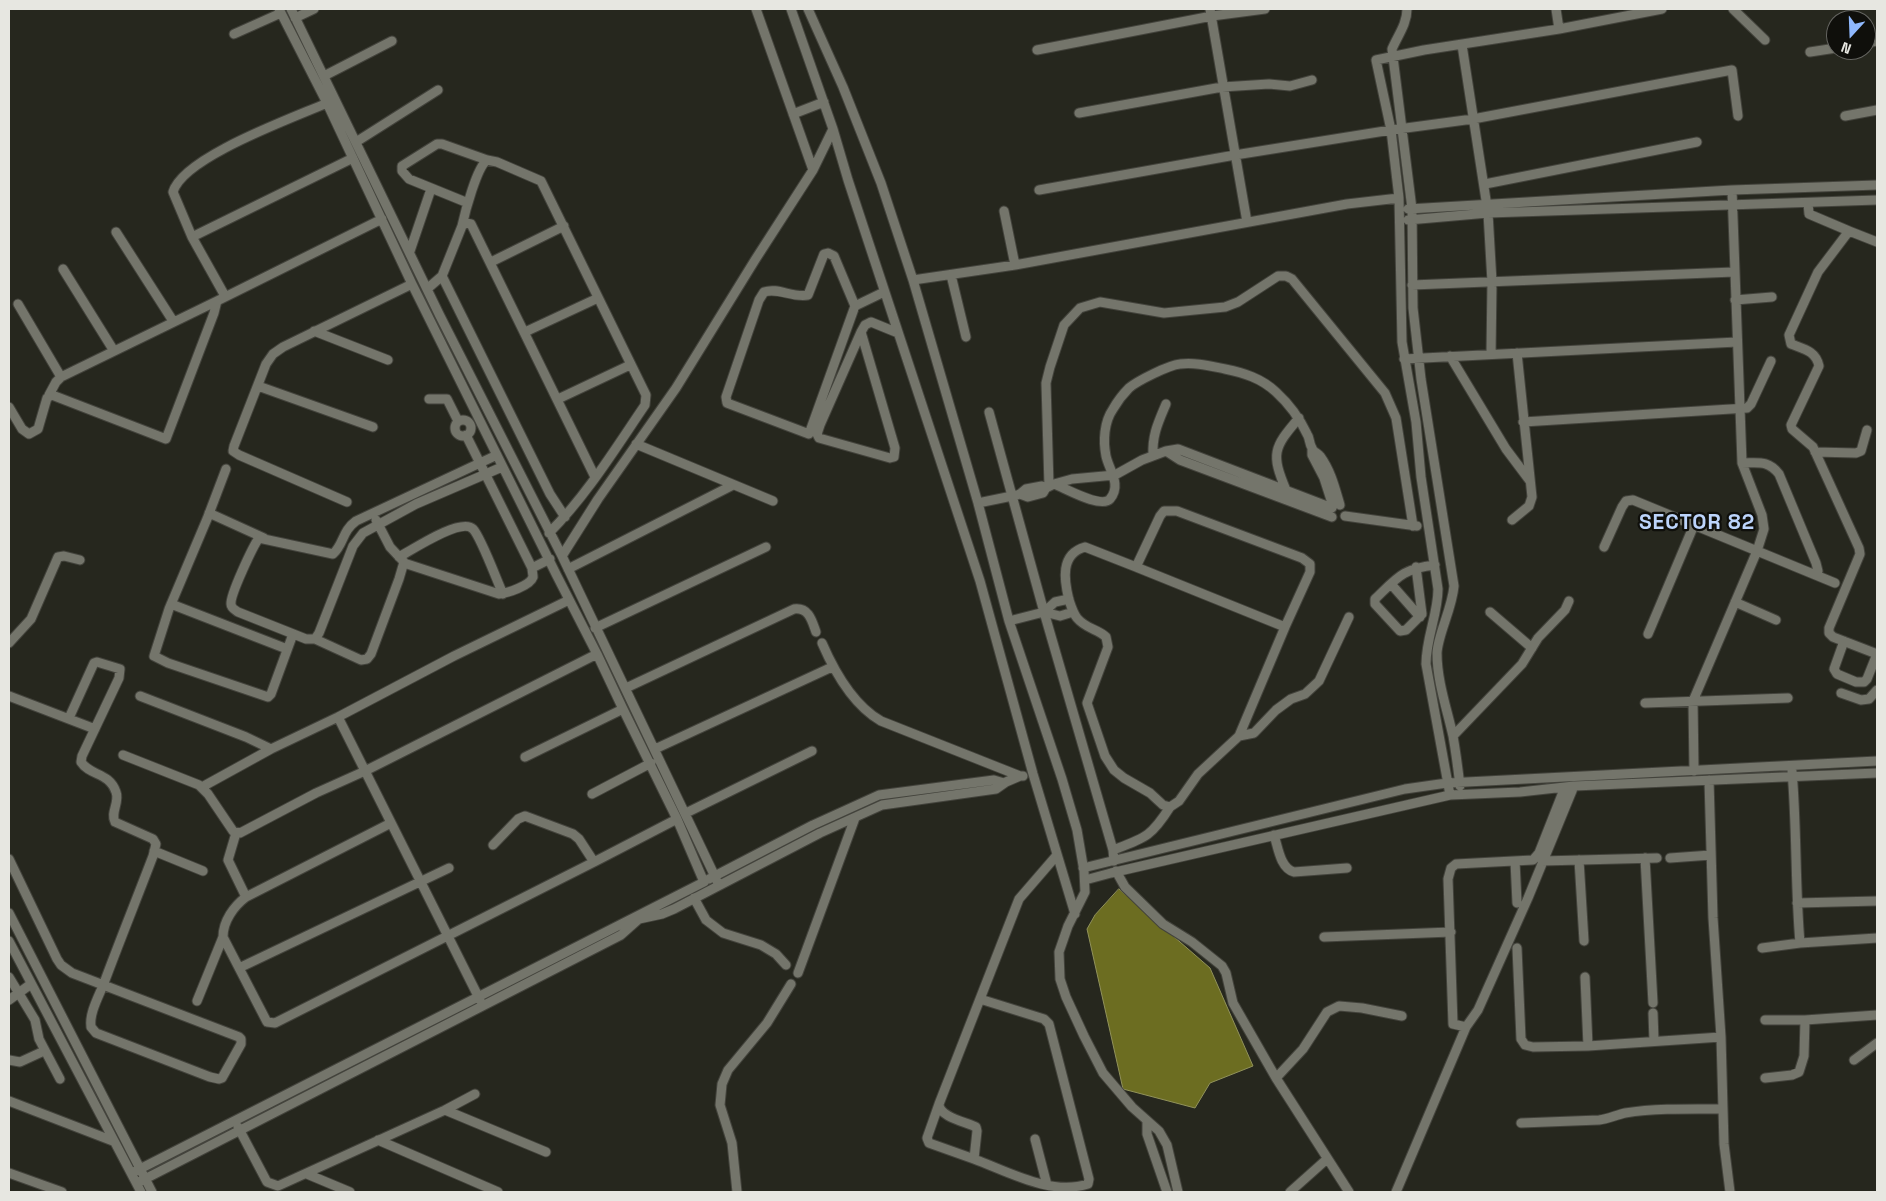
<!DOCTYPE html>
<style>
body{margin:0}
#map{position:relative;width:1886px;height:1201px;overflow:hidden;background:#26271e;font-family:"Space Grotesk",sans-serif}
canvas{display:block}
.frame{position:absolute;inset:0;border:10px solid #e7e7e1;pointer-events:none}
.north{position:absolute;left:1826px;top:10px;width:50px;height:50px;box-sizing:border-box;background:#0f0f0b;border:1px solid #656561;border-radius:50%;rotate:200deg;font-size:14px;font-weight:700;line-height:20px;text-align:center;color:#e7e7e1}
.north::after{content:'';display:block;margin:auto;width:18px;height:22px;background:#8fb8fd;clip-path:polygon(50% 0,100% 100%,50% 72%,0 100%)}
</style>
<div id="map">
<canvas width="1886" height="1201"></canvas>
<div class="frame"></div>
<div class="north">N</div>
</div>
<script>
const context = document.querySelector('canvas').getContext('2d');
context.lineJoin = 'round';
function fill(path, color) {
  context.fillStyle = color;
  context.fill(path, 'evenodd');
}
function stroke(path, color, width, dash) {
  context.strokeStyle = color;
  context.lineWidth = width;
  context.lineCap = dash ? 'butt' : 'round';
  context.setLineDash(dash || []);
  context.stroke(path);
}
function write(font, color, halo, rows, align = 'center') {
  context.font = font + ' "Space Grotesk",sans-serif';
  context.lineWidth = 4.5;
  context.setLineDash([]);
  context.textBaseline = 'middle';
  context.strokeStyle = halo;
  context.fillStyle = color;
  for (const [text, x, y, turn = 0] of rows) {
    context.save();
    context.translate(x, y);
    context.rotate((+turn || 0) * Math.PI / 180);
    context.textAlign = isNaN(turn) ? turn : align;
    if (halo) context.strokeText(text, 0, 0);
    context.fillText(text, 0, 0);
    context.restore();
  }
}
const water = new Path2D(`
 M1119 889 1210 968 1253 1066 1210 1083 1195 1108 1123 1089 1087 929 1095 915Z`);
const minor = new Path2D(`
 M291 9 440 316 562 556 719 885
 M756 9 813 170
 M791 9 833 129 848 180 980 581 1033 774 1075 914
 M808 9 843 87 881 183 913 280 978 503 1009 621 1062 779 1077 830 1084 871 1085 892 1068 926 1059 952 1060 979 1066 997 1084 1036 1103 1073 1132 1107 1159 1131 1167 1145 1178 1192
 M1210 9 1247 222
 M1407 9C1407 24 1398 35 1392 49L1412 209 1413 308 1421 379 1454 586C1452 609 1438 634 1437 653 1437 681 1447 709 1453 736 1456 753 1458 769 1460 786
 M1556 9 1559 29
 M1733 9 1765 40
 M295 18 314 9
 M234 34 281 13
 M1866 43 1877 41
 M1462 45 1488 213 1492 282 1491 354
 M1037 50 1212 16 1265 9
 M1810 52 1836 48
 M324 76 392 41
 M1079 113 1222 87 1269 84 1290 86 1312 80
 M793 114 824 102
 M1845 116 1877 110
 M356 142 438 90
 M1485 184 1697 142
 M1039 190 1235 155 1391 130 1473 119 1732 70 1738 116
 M468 203 409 179 402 171V166L437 144H442L487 160 497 162 541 181 646 395 645 405C615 449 587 495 549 533
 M1808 203 1809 214 1849 231
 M1408 209 1732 190 1877 185
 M1004 211 1015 265
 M1408 220 1488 213 1877 200
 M462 226C465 212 477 167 487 160
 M116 232 173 321
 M192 237 173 192C183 157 293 118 327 103
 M1877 242 1849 231 1818 272 1789 335 1791 344C1804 349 1816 351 1819 366L1791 425 1792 429 1813 447 1859 548 1860 554 1829 628V633L1833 637 1877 654
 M410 251 431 189
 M491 262 564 226
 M63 269 114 351
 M951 275 966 337
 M442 276 550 494 565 517
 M913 280 1015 265 1347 204 1399 198
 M1412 285 1734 272
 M427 289 442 276 462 226 466 223 471 224 595 477
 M225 296 192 237 353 158
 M1735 300 1772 297
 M18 304 61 377
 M855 306 834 256 828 253 824 254 808 295C792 298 778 287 764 292L759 300 726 397 727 403 809 434 855 306 884 292
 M314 331 388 360
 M525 332 598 298
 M861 332 895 448 894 457 890 458 819 438 817 434 820 425 861 332 865 325 871 322 898 333
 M1450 356 1506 449 1530 481
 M1404 359 1737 342
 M258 386 373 427
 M49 395 56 382 61 377 217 301
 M429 399H447L458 421
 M558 399 630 365
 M9 407 22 429 29 434 38 429 47 398 52 395 166 439 214 313 217 301 382 219
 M989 412 1044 612 1113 850 1114 861
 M455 428a8 8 0 1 1 16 0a8 8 0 1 1-16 0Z
 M1523 422 1747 408 1751 404 1771 361
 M636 444 773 501
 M1312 449V455L1324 478 1333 506
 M1166 451 1180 460 1332 517
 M1815 452 1856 453 1861 451 1867 430
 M497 455 356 521C342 531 344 544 333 554L259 538C253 546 230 595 231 604 231 608 235 610 238 612L306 639H315L319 633 353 546 363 533 416 504 502 467
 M1153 456C1152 435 1158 423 1166 404
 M1742 463C1759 463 1768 460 1779 474L1816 563 1818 571 1816 575
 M226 469 207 519 169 609 154 656 168 663 268 697 271 694 293 634
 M1054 484C1065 488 1101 509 1110 499 1122 485 1109 470 1106 456 1103 441 1104 422 1113 409 1117 402 1123 394 1129 388 1137 381 1169 365 1180 364 1195 362 1210 366 1225 369 1244 373 1261 378 1276 392 1288 403 1300 419 1307 434 1310 438 1309 444 1312 448 1313 452 1318 453 1320 456 1331 471 1335 488 1340 505
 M1049 486 1046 383 1050 367 1064 325 1080 308 1100 302 1164 313 1225 307 1238 302 1278 276H1286L1292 279 1385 393 1396 418 1413 526
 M1046 488 1043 493 1028 497 1020 494 1026 489 1042 486 1046 488 1054 484 1072 479 1115 475 1142 460 1166 451 1178 449 1332 508
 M1286 490C1271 454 1273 448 1299 418
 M347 502 239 455 233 451 234 446 266 364 273 354 283 347 412 284
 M978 503 1017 495
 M1164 511H1177L1302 558 1310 564V572L1285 627 1239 736 1198 774 1179 801 1170 807 1163 805 1150 793 1124 778 1114 770 1105 756 1087 703 1108 647 1106 637C1098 629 1086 629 1077 618 1073 613 1071 606 1069 600 1064 580 1060 554 1085 547L1136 567 1160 516Z
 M209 513 264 538
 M1345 516 1417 526
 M1512 520 1529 506 1532 497 1517 353
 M1604 547 1622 507 1626 501 1633 500 1835 583
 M562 556 598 499 676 388 755 260 813 170 833 129
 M399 557C412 550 461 517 473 529 481 537 497 581 503 594
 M404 563 499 594C507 593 530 586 533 577 533 574 532 571 532 568L466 435
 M1136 567 1285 627
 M1416 567 1422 614 1406 630 1400 631 1375 604V599C1398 577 1402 569 1435 565
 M532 568 550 559
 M568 569 733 485
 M1391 584 1420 617
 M1069 599 1055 602 1044 612 1060 616 1073 612
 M1735 602 1776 620
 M171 604 287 649
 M1490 612 1532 648
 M1009 621 1044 612
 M595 628 766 547
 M1648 634 1694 525
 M315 639 361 660 367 659 371 654 399 579 404 562 390 547 376 520
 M1844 641 1834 669 1837 674 1856 682H1864L1867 679 1877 654
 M9 643 31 619 58 557 64 556 80 560
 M822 643C835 673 853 705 881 721L1020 776H1023
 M626 688 794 609C809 607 812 621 816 632
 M1841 693 1861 700 1869 699 1877 690
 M9 696 95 729
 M140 696 246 737 271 749
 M1645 703 1788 698
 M338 717 480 1000
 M1239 736 1254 733 1276 710 1291 699 1305 694 1319 681 1349 617
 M1453 736 1522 664 1538 638 1565 610 1569 601
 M655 749 832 667
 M123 755 199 785 208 794 233 831 240 833 316 793 365 771 597 654
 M525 757 623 709
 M1694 771 1693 701 1757 551 1764 529 1762 515 1742 463 1732 190
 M1792 771C1797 829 1795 886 1800 943L1877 938
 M202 787 271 749 338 717 454 656 569 600
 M592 794 651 763
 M1450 795 1426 664C1426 638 1438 614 1438 589L1421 477 1416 422 1402 342 1399 198 1391 130 1376 60 1424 50 1559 29 1662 9
 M686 813 812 751
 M391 823 246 897C234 906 223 921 223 937L267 1022 275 1023 594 862
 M236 833 228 860 246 897
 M1274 835C1278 847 1280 868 1294 872L1347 868
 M493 845 518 819 525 816 573 834 579 839 594 862 677 819
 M1113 850C1145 838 1151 837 1170 807
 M154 851 203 871
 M1645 858 1653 1003
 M1670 858 1711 855
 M9 859 57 959 61 965 72 973 239 1037 241 1039V1044L222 1078 219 1079 210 1077 96 1033 91 1027C89 1013 99 996 104 983 120 940 137 898 153 856L156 844 153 839 115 822C110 813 120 802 116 792 109 772 90 776 81 762L82 756 119 678 120 669 97 662 94 663 69 718
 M1579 860 1584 941
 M1515 861 1517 903
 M1542 861 1657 858
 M1083 868 1405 789 1447 783 1877 761
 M1116 871 1125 887 1163 924 1192 942 1222 966 1226 973 1233 1003 1276 1078 1349 1192
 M709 879 813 825 879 795 994 780 1004 783
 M1085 880 1111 873 1450 795 1520 792 1574 786 1877 773
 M694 898 706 920 723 933 761 945 776 954 786 965
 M1797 903 1877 901
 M9 913 152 1192
 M1324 937 1451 932
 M9 941 141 1192
 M1517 948 1521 1039 1525 1045 1533 1047 1588 1046 1585 977
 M1762 948 1800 943
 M239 968 449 868
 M798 973 855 818
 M9 977 35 1020 39 1039 60 1079
 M980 999 1044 1019 1049 1024 1089 1179 1088 1184C1051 1196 1009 1172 974 1159L977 1131 976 1127C966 1122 939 1117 939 1104L1019 899 1057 855
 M9 1000 31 984
 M197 1001 223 937
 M1653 1013 1654 1041
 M1765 1020H1805L1877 1015
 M1466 1027 1453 1024 1448 879 1451 868 1456 864 1533 860 1539 853 1565 787
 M1588 1046 1721 1037 1713 918 1709 780
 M9 1060 20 1062 44 1051
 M1854 1060 1877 1043
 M1276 1078 1303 1049 1327 1012 1339 1006 1362 1008 1402 1016
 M1765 1078 1792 1075 1799 1072 1804 1056 1805 1020
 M9 1101 113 1141
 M939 1104 927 1138 929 1143 974 1159
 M1723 1109 1724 1144 1730 1192
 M445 1110 546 1152
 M1147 1121V1134L1167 1192
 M1521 1123 1599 1120C1608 1119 1616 1115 1625 1113 1657 1108 1691 1109 1723 1109L1721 1037
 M238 1127 267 1182 278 1186 445 1110 475 1094
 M1035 1139 1047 1185
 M378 1140 498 1192
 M9 1173 62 1192
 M132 1173 704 882 677 819 623 709 597 654 557 576 412 284 327 103 279 9
 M307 1174 350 1192
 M137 1183 621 935 639 919 662 914 674 909 820 833 882 805 996 789 1006 782 1020 776
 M737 1192 732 1143 720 1105 722 1084 728 1070 767 1023 791 984
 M1290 1192 1327 1159
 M1396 1192 1466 1027 1478 1010 1528 898 1574 786`);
const districtNames = [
 ["SECTOR 82",1697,523]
];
fill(water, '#6c6d21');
stroke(water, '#91925b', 1);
stroke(minor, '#43433c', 11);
stroke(minor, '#74756b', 9);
context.letterSpacing = '1px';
write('bold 21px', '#bcd4fb', '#0f0f0b', districtNames);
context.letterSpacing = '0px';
</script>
